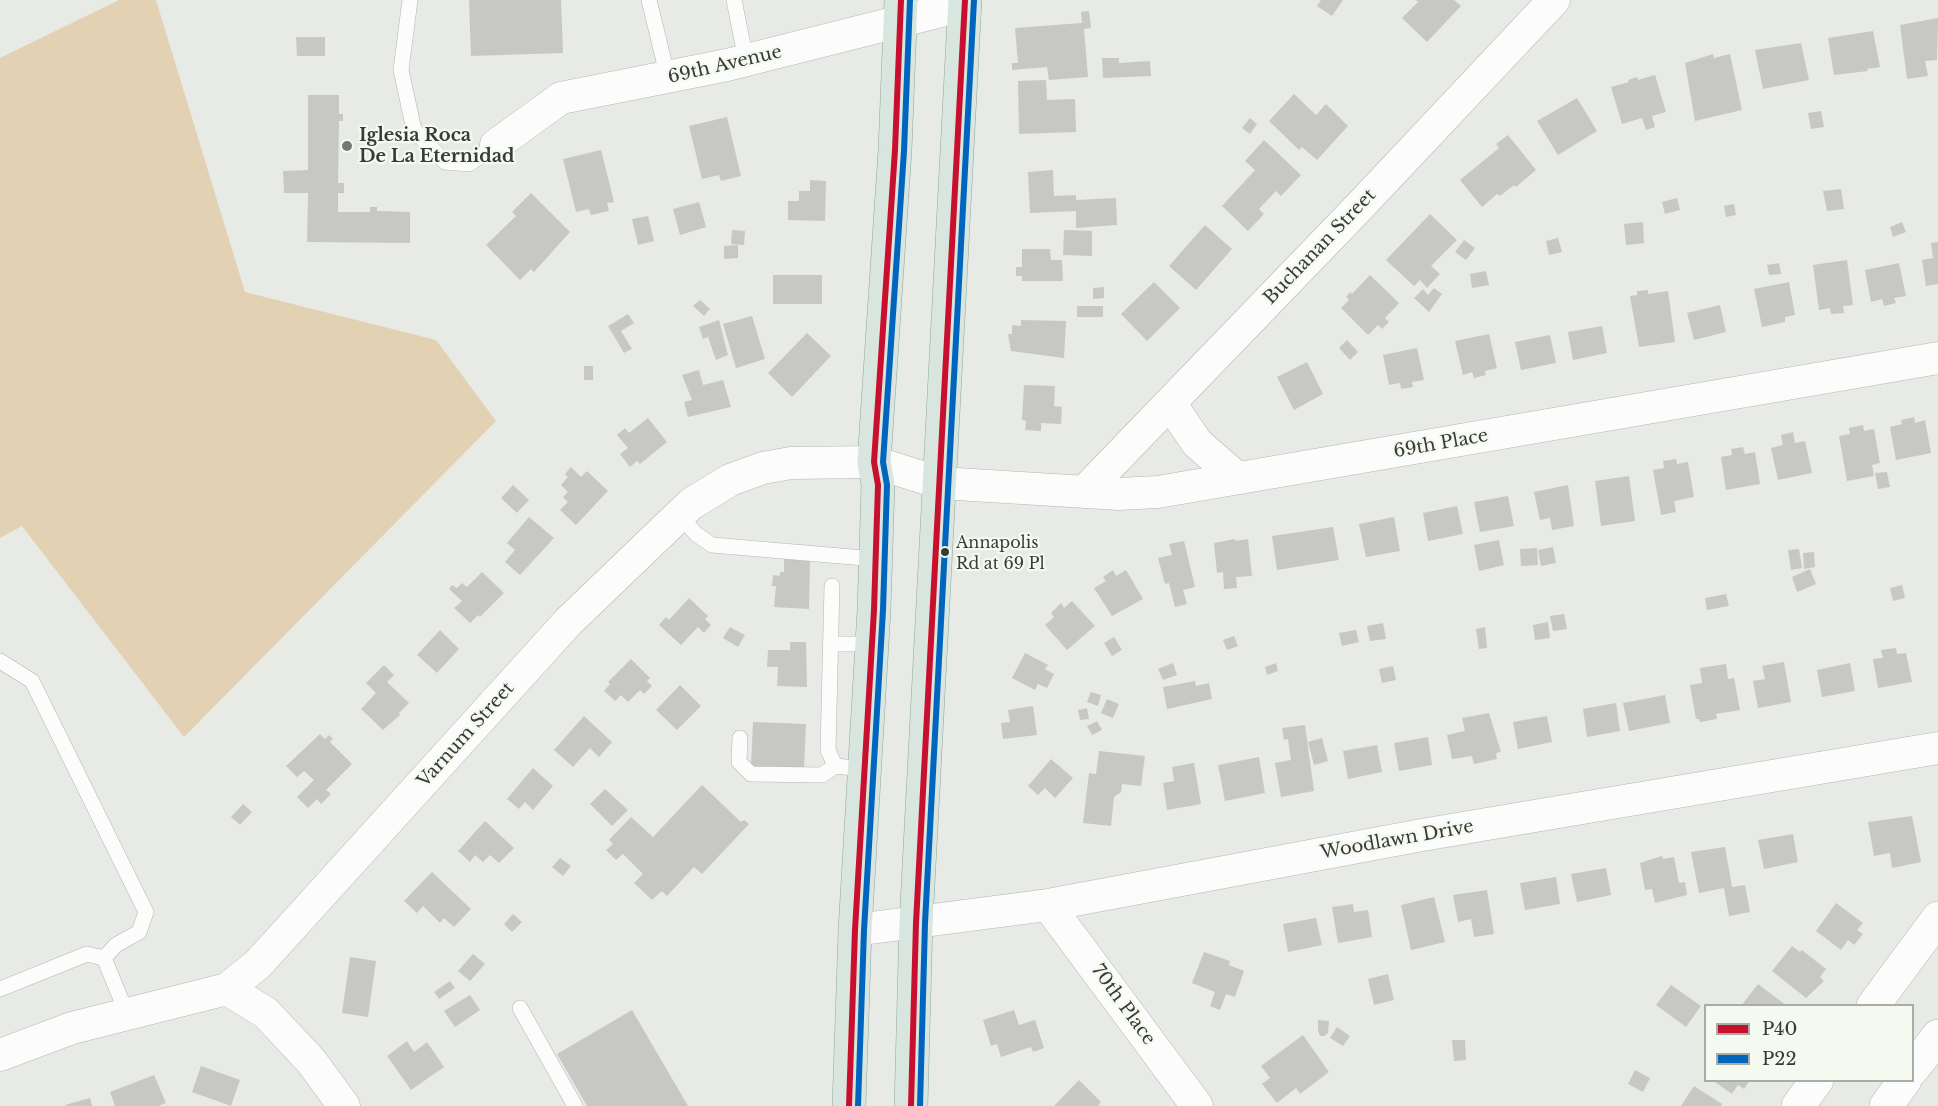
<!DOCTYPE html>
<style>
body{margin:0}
#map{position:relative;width:1938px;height:1106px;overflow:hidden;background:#e7eae5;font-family:"Libre Baskerville",serif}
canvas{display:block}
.legend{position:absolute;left:1704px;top:1004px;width:210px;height:78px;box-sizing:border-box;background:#f4faef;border:2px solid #a9aea5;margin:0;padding:8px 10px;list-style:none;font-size:18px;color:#393b37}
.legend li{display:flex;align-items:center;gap:12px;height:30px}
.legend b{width:30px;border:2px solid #a9aea5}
</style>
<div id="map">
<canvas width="1938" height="1106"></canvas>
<ul class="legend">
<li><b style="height:8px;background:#c8102e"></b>P40</li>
<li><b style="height:8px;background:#0065bd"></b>P22</li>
</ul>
</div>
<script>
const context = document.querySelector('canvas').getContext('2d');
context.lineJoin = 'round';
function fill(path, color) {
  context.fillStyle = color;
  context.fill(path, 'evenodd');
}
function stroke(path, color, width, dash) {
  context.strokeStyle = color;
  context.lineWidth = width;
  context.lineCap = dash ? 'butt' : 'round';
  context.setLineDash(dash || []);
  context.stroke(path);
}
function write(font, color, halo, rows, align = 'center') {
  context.font = font + ' "Libre Baskerville",serif';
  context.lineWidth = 4.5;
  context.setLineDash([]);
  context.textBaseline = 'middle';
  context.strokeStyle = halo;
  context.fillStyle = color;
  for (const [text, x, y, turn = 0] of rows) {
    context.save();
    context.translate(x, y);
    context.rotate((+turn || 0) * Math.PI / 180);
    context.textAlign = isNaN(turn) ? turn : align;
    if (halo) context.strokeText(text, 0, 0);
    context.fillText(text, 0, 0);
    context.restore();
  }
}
const green = new Path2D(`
 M119 0H156L245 292 436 340 496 421 184 737 22 526 0 538V58Z`);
const building = new Path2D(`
 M469 0H561L563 53 471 56Z
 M1321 0H1343L1332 16 1317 6Z
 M1416 0H1454L1461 6 1427 42 1402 18 1418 2Z
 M1089 11 1091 28 1084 29 1088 77 1049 80 1047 67 1012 70V63H1018L1015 28 1082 23 1081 12Z
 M1938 18 1937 60 1925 61 1928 76 1907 79 1900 25Z
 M1873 31 1880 67 1867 69 1868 71 1834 75 1828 38Z
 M296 37H325V56H297Z
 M1801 43 1809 80 1763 89 1755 50Z
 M1713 54 1714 58 1730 54 1742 110 1695 121 1685 63Z
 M1102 58H1119V63L1150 61 1151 76 1103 78Z
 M1655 75 1666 112 1652 116 1655 127 1646 130 1642 118 1622 124 1611 87 1629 82 1628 80 1637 77 1638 80Z
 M1046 80 1047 100 1075 99 1076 132 1019 134 1018 81Z
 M1294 94 1316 115 1326 104 1348 126 1317 160 1302 147 1299 150 1269 121Z
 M308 95H339V114H343V121H339L338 183H344V193H338V212H370V207H377V211L410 212V243L307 242 308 193H284L283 171 308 170Z
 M1577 98 1597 131 1558 155 1537 121Z
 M1821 111 1824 127 1811 129 1808 113Z
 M727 117 741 176 721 181 719 175 702 179 689 126Z
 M1250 118 1257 124 1250 134 1242 128Z
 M1508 135 1536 170 1516 187 1514 185 1500 196 1497 194 1482 207 1460 180 1499 148 1496 144Z
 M1264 140 1301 175 1281 196 1276 191 1259 209 1264 214 1248 231 1222 206 1255 170 1245 161Z
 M601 150 614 202 607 203 609 211 591 215 589 209 576 212 563 159Z
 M1053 170 1054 196 1076 195V200L1116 198 1117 225 1076 228V211L1030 213 1028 172Z
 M810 180 826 181 825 221 788 220V201H799V191H810Z
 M1841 189 1844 209 1827 211 1823 191Z
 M531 193 570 232 534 272 531 269 520 280 486 245 516 216 512 212Z
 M1677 198 1680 210 1665 214 1662 202Z
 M699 202 706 227 680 235 673 209Z
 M1734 204 1736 215 1726 217 1724 206Z
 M1430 214 1457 240 1431 266 1440 274 1427 288 1420 280 1414 286 1386 260Z
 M648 216 654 241 638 245 632 219Z
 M1643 222 1644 243 1626 245 1624 224Z
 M1902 222 1906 232 1893 237 1890 227Z
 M1205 225 1232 249 1196 290 1169 266Z
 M732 230 745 231 744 245 731 244Z
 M1064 230 1092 231V256L1063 255Z
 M1558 238 1562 252 1549 255 1546 241Z
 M1464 240 1475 248 1466 260 1455 252Z
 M1938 242V284L1926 286 1922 260 1933 258 1931 243Z
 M738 245V258L724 259V246Z
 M1022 249H1050L1051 260H1062L1063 281H1022V276H1016V267H1022Z
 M1847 260 1853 305 1843 306 1844 313 1831 314 1830 308 1819 310 1813 265Z
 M1779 263 1781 274 1769 275 1767 265Z
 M1899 263 1906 296 1894 298 1896 303 1884 306 1882 299 1871 302 1865 270Z
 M1486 271 1489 285 1472 288 1470 274Z
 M773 275H822V304H773Z
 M1370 275 1399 303 1385 318 1389 322 1382 329 1378 325 1368 335 1341 308 1349 300 1346 297 1350 292 1352 294Z
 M1154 282 1180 308 1147 341 1121 314Z
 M1789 282 1795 315 1785 317V322L1762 327 1754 289Z
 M1104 287V298L1093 299V288Z
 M1434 288 1442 294 1429 312 1414 298 1423 289 1428 295Z
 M1648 290V294L1668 291 1675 342 1639 347 1630 296 1637 295V291Z
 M700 300 710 309 704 316 693 306Z
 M1720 305 1726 332 1694 340 1687 313Z
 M1077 306H1103V317H1077Z
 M628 314 634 323 621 331 632 349 624 353 608 326Z
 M752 316 765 359 736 368 723 324Z
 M719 320 728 355 716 360 708 337 703 339 699 327Z
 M1021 320 1066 321 1064 358 1011 351 1008 334H1012V325L1021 326Z
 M1602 326 1607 353 1573 360 1568 332Z
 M807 333 831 356 792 397 768 373Z
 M1489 334 1497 368 1485 371 1486 375 1474 378 1472 372 1463 375 1455 341Z
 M1550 335 1556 363 1521 370 1515 342Z
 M1347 340 1358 352 1350 360 1339 348Z
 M1417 348 1424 380 1412 382 1413 387 1401 389 1400 383 1389 385 1383 355Z
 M1307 362 1323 394 1294 410 1277 377Z
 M584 366H593V380H584Z
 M699 370 703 385 723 380 731 407 688 417 684 402 692 400 682 375Z
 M1024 385 1055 386 1054 406 1062 407 1061 424 1041 423V431L1025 430 1026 421 1022 420Z
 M1914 417 1915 423 1925 420 1931 453 1896 460 1890 427 1902 424 1901 420Z
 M648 418 667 442 640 464 637 461 630 467 620 454 628 448 617 435 625 428 629 433Z
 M1863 425 1864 431 1874 429 1880 463 1872 465 1874 476 1847 481 1839 436 1850 434 1849 428Z
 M1793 432 1795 443 1805 441 1812 473 1778 480 1771 448 1783 445 1781 435Z
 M1743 447 1745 454 1755 452 1760 484 1726 490 1721 457 1732 455 1731 449Z
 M1676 459 1677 464 1688 462 1694 497 1674 501 1676 512 1661 515 1653 470 1664 468 1663 461Z
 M571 467 581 477 587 471 608 491 576 525 560 510 568 502 563 497 568 492 561 485 568 477 565 474Z
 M1887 472 1890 487 1878 489 1875 473Z
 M1629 476 1635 521 1601 526 1595 481Z
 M513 485 529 500 517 513 501 498Z
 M1568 485 1574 526 1552 530 1550 518 1540 520 1534 492Z
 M1508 496 1514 526 1480 532 1474 502Z
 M1457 506 1463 534 1428 541 1423 513Z
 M529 517 554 538 520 575 505 562 515 550 507 543Z
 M1394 517 1400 551 1366 557 1359 524Z
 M1333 527 1339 560 1277 570 1272 536Z
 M1235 539V541L1248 539 1252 576 1236 577 1237 588 1224 589 1223 572 1217 573 1214 543Z
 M1499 540 1504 565 1479 571 1474 545Z
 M1184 541 1195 587 1183 590 1187 604 1175 607 1169 583 1165 584 1158 558 1172 555 1169 544Z
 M1553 547 1556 563 1541 566 1538 550Z
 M1537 548 1538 565 1521 566 1520 549Z
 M1799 549 1802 568 1791 570 1788 550Z
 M1814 552 1815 567 1804 569 1803 553Z
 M784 558 810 560 809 609 774 607 776 586H772L773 575 780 576V572H784Z
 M1810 569 1816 584 1797 592 1792 577Z
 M1113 570 1116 576 1126 570 1143 599 1112 616 1094 588 1106 581 1103 577Z
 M482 572 504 593 480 617 478 615 470 623 454 608 462 601 449 589 452 585 457 588 462 583 467 587Z
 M1902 585 1905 598 1893 601 1890 588Z
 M1726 594 1729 606 1707 610 1705 598Z
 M689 598 708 616 705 619 711 625 704 633 698 627 681 645 659 625 666 617 669 620Z
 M1072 601 1095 626 1067 650 1045 625 1054 617 1051 613 1061 603 1064 608Z
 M1564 614 1567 629 1553 631 1550 616Z
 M1548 622 1550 638 1535 640 1533 625Z
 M1383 623 1386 639 1370 641 1367 626Z
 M730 627 745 635 738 647 723 638Z
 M1485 627 1487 648 1479 649 1476 629Z
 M440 630 459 649 437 673 417 655Z
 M1356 630 1359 642 1342 646 1339 633Z
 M1234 636 1238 646 1227 650 1223 640Z
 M1114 637 1122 650 1112 656 1104 643Z
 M790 642H806L807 687 777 686 778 667H767L768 650H790Z
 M1896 648 1897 654 1906 653 1912 682 1878 688 1873 659 1883 658 1881 650Z
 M1025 653 1048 665 1045 669 1054 674 1047 688 1038 684 1035 690 1012 678Z
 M631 659 650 678 647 681 652 686 644 694 640 690 628 702 621 695 615 701 604 691 610 684 608 682Z
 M1784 662 1791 702 1758 708 1753 681 1765 679 1762 666Z
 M1173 663 1177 675 1163 680 1158 669Z
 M1276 663 1278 671 1267 675 1265 667Z
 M1850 663 1855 691 1822 697 1817 670Z
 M1726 664 1728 679 1734 678 1740 710 1716 714 1717 719 1700 722 1699 719H1696L1690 685 1702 683 1700 668Z
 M384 665 394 675 387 682 409 703 399 713 400 715 383 730 361 709 376 693 366 683Z
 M1393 666 1396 680 1382 683 1379 669Z
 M1195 681 1196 686 1209 683 1212 699 1167 709 1163 687Z
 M680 685 701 706 677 730 656 710Z
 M1091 692 1101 695 1098 706 1087 702Z
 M1665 695 1670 723 1629 731 1623 703Z
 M1107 699 1119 704 1113 718 1101 713Z
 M1616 703 1620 731 1587 737 1583 709Z
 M1033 706 1037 735 1003 739 1001 723 1010 722 1008 710Z
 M1087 708 1089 719 1080 720 1078 710Z
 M1489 713 1501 752 1496 753 1497 759 1474 764 1472 756 1452 759 1447 735 1465 731 1462 718Z
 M584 716 612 742 599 757 590 748 573 767 554 750Z
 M1547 716 1552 742 1518 749 1513 722Z
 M1097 721 1102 730 1092 735 1087 726Z
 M753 722 806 724 804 768 751 766Z
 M1305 725 1314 791 1281 797 1275 763 1291 760 1288 739 1284 740 1282 728Z
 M320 734 325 739 329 735 333 739 330 742 352 764 326 790 331 794 321 804 317 799 308 808 297 797 314 780 304 771 297 777 286 766Z
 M1428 737 1432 765 1399 771 1394 743Z
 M1322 738 1328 761 1314 765 1308 742Z
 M1377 745 1382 772 1348 779 1343 751Z
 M1099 751 1145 756 1141 786 1122 784 1121 792 1114 797 1111 826 1083 823 1089 773 1096 774Z
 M1259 757 1265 793 1225 801 1218 765Z
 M1051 759 1073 778 1055 798 1045 788 1038 795 1028 786Z
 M1194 763 1201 804 1167 810 1163 783 1174 781 1172 767Z
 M533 768 553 786 533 810 525 802 519 809 507 799Z
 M702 785 741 822 744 820 749 824 702 874 694 867 667 896 662 891 652 900 634 883 643 874 623 854 616 860 606 850 613 844 609 840 631 817 653 837Z
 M605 789 628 810 612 826 590 804Z
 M243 804 252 812 240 825 231 817Z
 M1912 816 1921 862 1892 868 1890 853 1874 856 1868 822Z
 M485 821 514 848 499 863 490 855 483 862 475 855 470 862 458 851Z
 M1793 834 1798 862 1764 869 1758 840Z
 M1725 847 1732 887 1745 885 1750 912 1729 916 1724 888 1699 893 1691 852Z
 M1662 856 1663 859 1674 857 1679 883 1685 882 1687 895 1655 903 1652 889 1645 890 1640 863Z
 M560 858 571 866 563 876 552 867Z
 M1606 868 1611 895 1577 902 1571 874Z
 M432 872 471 909 454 927 444 918 440 923 423 906 417 913 404 901Z
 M1556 877 1560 904 1525 910 1520 883Z
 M1487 890 1494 934 1474 937 1471 919 1458 922 1453 895Z
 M1434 897 1445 942 1411 950 1401 905Z
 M1836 903 1863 923 1857 930 1863 934 1854 945 1848 940 1841 950 1816 931Z
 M1353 904 1354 912 1368 910 1372 937 1338 943 1332 907Z
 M513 914 522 922 512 932 504 924Z
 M1316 918 1322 945 1288 952 1283 924Z
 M1792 946 1800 952 1802 950 1826 969 1820 977 1824 981 1806 998 1772 971Z
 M1204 952 1230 961 1229 965 1244 971 1235 997 1226 994 1220 1010 1210 1006 1215 992 1192 983Z
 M473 954 485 964 470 981 458 971Z
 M350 957 376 961 368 1017 342 1013Z
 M1388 974 1394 1000 1374 1005 1368 979Z
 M450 981 455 988 439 999 434 992Z
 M1758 984 1787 1006H1741Z
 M1671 985 1701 1006 1686 1027 1656 1005Z
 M470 995 480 1010 455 1027 444 1011Z
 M632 1010 688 1106H587L557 1054Z
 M1014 1010 1019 1025 1035 1020 1044 1048 1033 1052 1031 1047 1001 1057 997 1044 991 1046 983 1020Z
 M1318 1020 1329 1021 1328 1033 1324 1036H1320L1318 1030Z
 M1337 1027 1350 1036 1343 1046 1330 1038Z
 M1303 1035 1329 1072 1300 1094 1296 1088 1277 1103 1262 1084 1270 1078 1261 1066Z
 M1452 1040H1465L1466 1060 1454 1061Z
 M407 1041 414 1052 427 1042 444 1067 411 1090 387 1056Z
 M201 1066 240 1080 231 1106 192 1092Z
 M1635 1070 1650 1078 1643 1092 1628 1084Z
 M154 1075 166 1103 158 1106H115L110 1092Z
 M1079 1080 1101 1102 1098 1106H1054Z
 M1712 1080H1750L1744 1089 1738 1085 1732 1094Z
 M1694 1086 1722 1104 1721 1106H1681Z
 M90 1098 92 1106H66L65 1105Z`);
const service = new Path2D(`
 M410 0 401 70 414 130 445 162 469 164 496 145
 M649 0 668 78
 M734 0 746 60
 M679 515 696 534 712 545 876 559
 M832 586 828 750 835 766 865 769
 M831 644H872
 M0 661 32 681 146 912 139 932 116 945 104 958 127 1014
 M740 738 739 762 751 774 822 775 835 766
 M0 989 87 954 104 958
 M520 1008 575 1106`);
const minor = new Path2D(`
 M496 145 561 98 727 65 965 5
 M1170 403 1197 443 1236 477
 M1084 492 1360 206 1554 0
 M1048 905 1197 1106
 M855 930 1048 905 1422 835 1938 748
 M227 989 266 1013 311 1061 344 1106
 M0 1055 72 1028 227 989 258 964 568 622 691 504 730 480 763 468 791 463 874 462 940 483 1119 494 1158 492 1938 358`);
const tertiary = new Path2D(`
 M1873 1006 1938 918
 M1912 1070 1938 1036
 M1798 1106 1817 1080
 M1886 1106 1905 1080`);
const primary = new Path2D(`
 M849 1106 855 930 874 610 878 485 874 462 895 150 901 0
 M911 1106 916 923 965 0`);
const bus1 = new Path2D(`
 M849 1106 855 930 874 610 878 485 874 462 895 150 901 0
 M911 1106 916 923 965 0`);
const bus2 = new Path2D(`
 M858 1106 864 930 883 610 887 485 883 462 904 151 910 0
 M920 1106 925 923 974 0`);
const markers = [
 [347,146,6,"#767874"],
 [945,552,5,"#393b37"]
];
const busNames = [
 ["Annapolis",956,543],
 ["Rd at 69 Pl",956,564]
];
const streetNames = [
 ["69th Avenue",725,65,-13],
 ["Buchanan Street",1320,247,-46],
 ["69th Place",1441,444,-10],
 ["Varnum Street",466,735,-48],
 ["Woodlawn Drive",1397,840,-10],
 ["70th Place",1123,1005,54]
];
const poiNames = [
 ["Iglesia Roca",359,136],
 ["De La Eternidad",359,157]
];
fill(green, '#e3d1b4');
fill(building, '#c7c8c4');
stroke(service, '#b3b6b1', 16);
stroke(minor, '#b3b6b1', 33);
stroke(tertiary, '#b3b6b1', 34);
stroke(primary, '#91a89c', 34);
stroke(service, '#fbfcfb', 15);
stroke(minor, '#fbfcfb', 32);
stroke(tertiary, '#fbfcfb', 33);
stroke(primary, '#d9e5df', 33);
stroke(bus1, '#c8102e', 6);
stroke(bus2, '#0065bd', 6);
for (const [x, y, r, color] of markers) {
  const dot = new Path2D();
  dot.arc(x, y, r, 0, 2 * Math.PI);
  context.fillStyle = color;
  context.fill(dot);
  stroke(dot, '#f4faef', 2);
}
write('16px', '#393b37', '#f4faef', busNames, 'left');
write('18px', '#393b37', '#f4faef', streetNames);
write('bold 18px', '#393b37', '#f4faef', poiNames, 'left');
</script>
